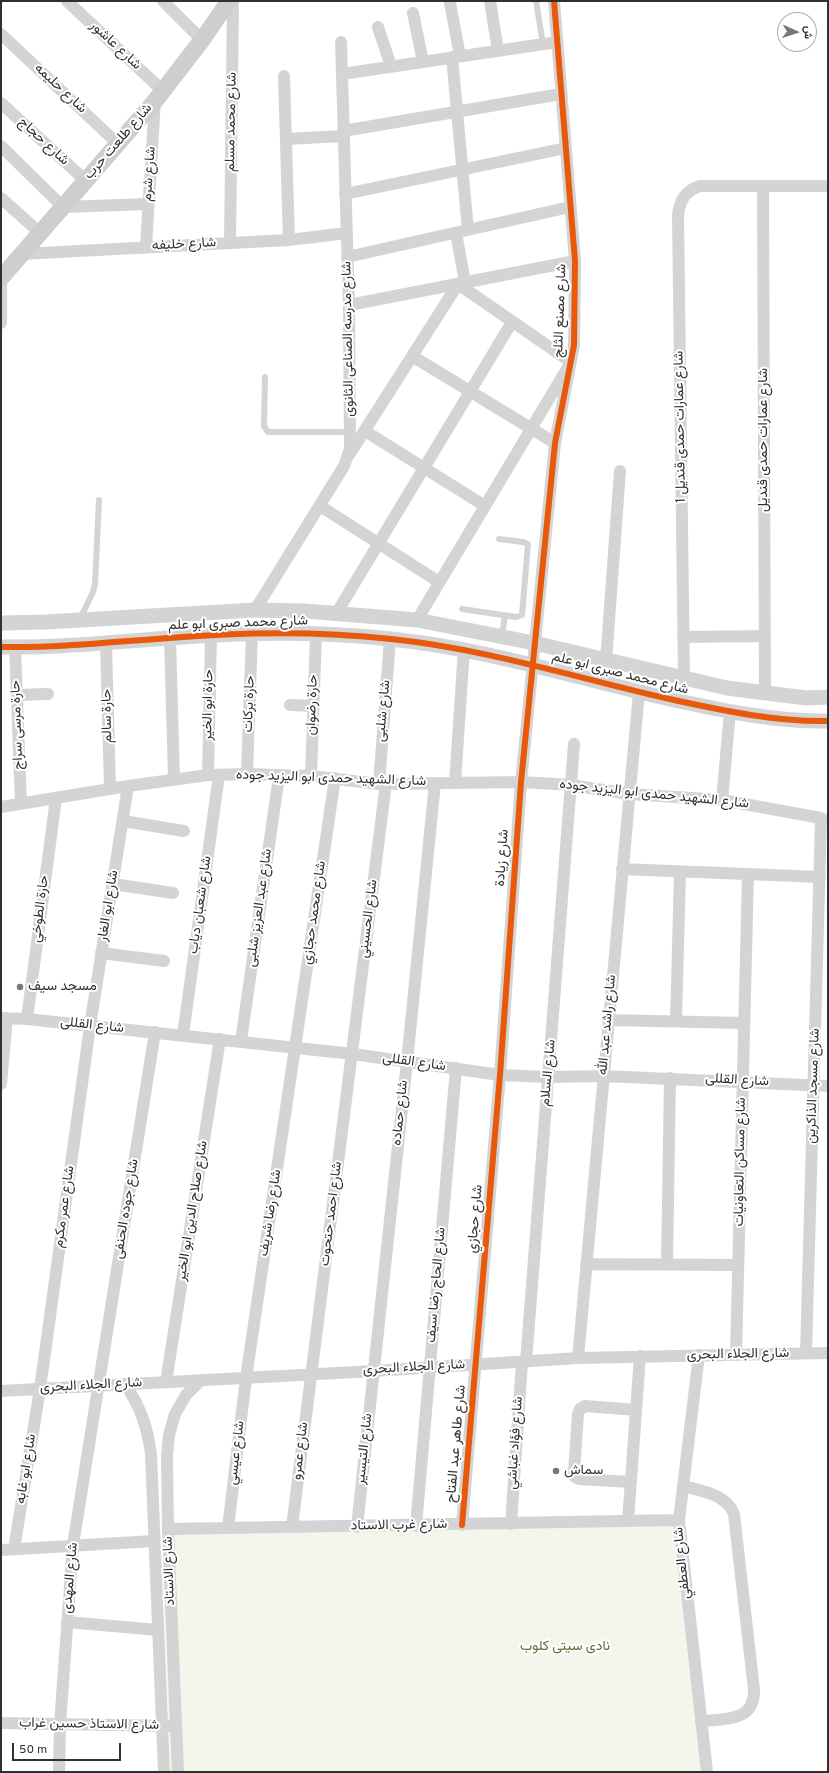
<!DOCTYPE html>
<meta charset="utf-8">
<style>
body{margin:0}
#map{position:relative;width:829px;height:1773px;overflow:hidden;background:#fff;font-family:Overpass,Vazirmatn,sans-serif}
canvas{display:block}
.frame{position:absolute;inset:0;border:2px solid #303030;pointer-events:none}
.north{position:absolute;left:777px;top:12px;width:40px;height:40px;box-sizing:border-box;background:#fff;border:1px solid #acacac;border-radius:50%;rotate:93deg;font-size:11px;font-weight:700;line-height:16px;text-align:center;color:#303030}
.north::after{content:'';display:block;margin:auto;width:14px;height:18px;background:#787878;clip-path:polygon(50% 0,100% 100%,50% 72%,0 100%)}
.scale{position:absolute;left:12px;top:1743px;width:109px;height:18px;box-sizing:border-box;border:2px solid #303030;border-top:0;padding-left:5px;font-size:12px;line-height:14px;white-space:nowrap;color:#303030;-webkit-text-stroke:3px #fff;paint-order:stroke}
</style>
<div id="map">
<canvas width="829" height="1773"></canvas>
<div class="frame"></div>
<div class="north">ش</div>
<div class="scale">50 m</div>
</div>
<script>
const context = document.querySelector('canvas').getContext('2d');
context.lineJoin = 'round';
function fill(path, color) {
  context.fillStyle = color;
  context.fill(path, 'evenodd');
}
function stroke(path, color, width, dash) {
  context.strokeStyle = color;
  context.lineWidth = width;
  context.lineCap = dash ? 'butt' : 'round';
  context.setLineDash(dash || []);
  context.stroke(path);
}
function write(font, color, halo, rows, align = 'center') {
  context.font = font + ' Overpass,Vazirmatn,sans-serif';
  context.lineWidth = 4;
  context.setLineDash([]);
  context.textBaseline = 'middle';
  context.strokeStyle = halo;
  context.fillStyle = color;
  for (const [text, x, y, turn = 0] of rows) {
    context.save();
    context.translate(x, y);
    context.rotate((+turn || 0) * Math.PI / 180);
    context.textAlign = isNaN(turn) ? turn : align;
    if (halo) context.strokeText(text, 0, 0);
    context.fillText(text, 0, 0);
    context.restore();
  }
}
const green = new Path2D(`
 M679 1520 708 1772H170L163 1575H170L168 1529Z`);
const service = new Path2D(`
 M536 1 543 44
 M265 377 264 426 268 432H350
 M462 609 516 617 522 615 528 544 523 542 499 539
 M80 619 93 592 95 584 99 500
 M502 636 505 615`);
const minor = new Path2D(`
 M67 1 163 91
 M163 1 202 40
 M490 1 498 51
 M450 3 460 56
 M413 13 423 62
 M378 27 391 66
 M1 34 118 144
 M452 57 468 230
 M342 74 557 42
 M284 76 289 240
 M1 103 86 181
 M343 131 561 94
 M286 139 344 136
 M1 146 63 207 148 204
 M763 186 765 694
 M345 194 566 148
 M1 198 40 233
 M456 233 465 282
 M230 243 233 1
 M146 247 155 101
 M21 254 289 240 347 233
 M347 257 570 207
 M1 277V323
 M349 305 575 261
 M412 356 555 443
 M365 431 485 506
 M349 455 458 284 571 362 417 620
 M320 506 439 582
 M255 610 344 466 350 449 349 305 341 42
 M336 614 512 322
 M170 637 174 780
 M683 637 765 636
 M106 643 110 789
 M15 647 21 804
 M606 661 620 471
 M684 678 678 215C680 200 685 191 700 186H828
 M17 695 48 694
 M290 705 313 706
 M247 774 252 633
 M208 775 211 635
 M311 776 316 634
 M455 783 464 649
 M379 784 390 639
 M722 800 730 712
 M1 807 128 786 208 775 247 774 311 776 379 784 521 782 571 785 629 794 722 800 821 818 828 822
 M123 821 184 831
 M622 869 820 877
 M113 884 173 893
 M101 953 164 961
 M1 1018 27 1019 353 1054 500 1075 548 1077 603 1076 828 1086
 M27 1019 56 798
 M608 1020 744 1023
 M676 1021 680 872
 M183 1035 219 775
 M241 1041 279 776
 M1 1084 7 1018
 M586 1264 738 1265
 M667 1264 670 1078
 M806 1353 821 818
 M699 1355 679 1520 707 1772
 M736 1355 748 874
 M578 1358 639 692
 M526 1362 574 744
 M166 1382 220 1039
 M125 1384C141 1408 147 1426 151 1454L164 1772
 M1 1391 374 1371 578 1358 828 1353
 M631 1482 579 1479 575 1477 574 1472 578 1414 580 1409 585 1406 636 1410
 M683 1486C701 1491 726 1494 734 1514L754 1690C755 1722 724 1719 701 1721
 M628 1521 640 1356
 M511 1524 522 1362
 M462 1525 500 1075 521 782 555 443 574 345 575 261 554 1
 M416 1526 456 1068
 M292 1527 386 783
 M357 1527 407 1062 435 783
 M228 1528 246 1378 335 778
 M168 1529 679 1520
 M14 1549 40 1389 90 1026 128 786
 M1 1550 154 1541
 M67 1622 158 1630
 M1 1723 170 1726
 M59 1772 60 1724 73 1545 155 1032
 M178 1772 168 1529 167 1456 169 1435 175 1414 186 1395 201 1380`);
const tertiary = new Path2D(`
 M1 623 46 622 255 610 304 611 417 620 534 643 727 688 806 698 828 697
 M1 647C57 648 113 642 169 638 243 632 318 631 391 639 488 649 580 679 674 700 725 711 776 722 828 721`);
const secondary = new Path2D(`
 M1 278 155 101 202 40 229 1`);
const cycleway = new Path2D(`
 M1 647C57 648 113 642 169 638 243 632 318 631 391 639 488 649 580 679 674 700 725 711 776 722 828 721
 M462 1525 500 1075 521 782 555 443 574 345 575 261 554 1`);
const markers = [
 [20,987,4,"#787878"],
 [556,1471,4,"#787878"]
];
const streetNames = [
 ["شارع عاشور",115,46,43],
 ["شارع حليمه",60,89,43],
 ["شارع محمد مسلم",232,122,-89],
 ["شارع حجاج",43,142,43],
 ["شارع طلعت حرب",119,142,-49],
 ["شارع شرم",150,174,-86],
 ["شارع خليفه",184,245,-3],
 ["شارع مصنع الثلج",561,311,-88],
 ["شارع مدرسه الصناعى الثانوى",349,339,-91],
 ["شارع عمارات حمدى قنديل 1",681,427,-91],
 ["شارع عمارات حمدى قنديل",764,440,-90],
 ["شارع محمد صبرى ابو علم",238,624,-2],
 ["شارع محمد صبرى ابو علم",620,674,14],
 ["حارة بركات",250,704,-88],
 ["حارة ابو الخير",209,705,-89],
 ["حارة رضوان",313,705,-88],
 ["شارع شلبى",384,711,-85],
 ["حارة سالم",108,716,-91],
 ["حارة مرسى سراج",18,725,-92],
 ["شارع الشهيد حمدى ابو اليزيد جوده",331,779,2],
 ["شارع الشهيد حمدى ابو اليزيد جوده",654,795,6],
 ["شارع زيادة",503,858,-86],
 ["شارع شعبان دياب",201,905,-82],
 ["شارع ابو الغار",109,906,-81],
 ["شارع عبد العزيز شلبى",260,908,-82],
 ["حارة الطوخي",41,909,-83],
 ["شارع محمد حجازي",315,913,-82],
 ["شارع الحسيني",369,919,-83],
 ["شارع راشد عبد الله",608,1025,-85],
 ["شارع القللى",92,1026,6],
 ["شارع القللى",414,1063,8],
 ["شارع السلام",549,1073,-85],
 ["شارع القللى",737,1081,3],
 ["شارع مسجد الذاكرين",814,1086,-88],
 ["شارع حماده",401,1113,-84],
 ["شارع مساكن التعاونيات",741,1162,-89],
 ["شارع عمر مكرم",65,1207,-82],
 ["شارع جوده الحنفى",127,1209,-81],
 ["شارع صلاح الدين ابو الخير",193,1211,-81],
 ["شارع رضا شريف",271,1213,-81],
 ["شارع احمد حتحوت",332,1214,-83],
 ["شارع حجازي",476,1219,-85],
 ["شارع الحاج رضا سيف",437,1285,-85],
 ["شارع الجلاء البحرى",738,1355,-1],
 ["شارع الجلاء البحرى",414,1368,-3],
 ["شارع الجلاء البحرى",91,1386,-3],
 ["شارع فؤاد غباشي",516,1443,-86],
 ["شارع طاهر عبد الفتاح",457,1444,-85],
 ["شارع التيسير",365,1449,-84],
 ["شارع عمرو",301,1451,-83],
 ["شارع عيسي",237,1453,-83],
 ["شارع ابو غابه",27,1469,-81],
 ["شارع غرب الاستاد",399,1526,-1],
 ["شارع العطفي",683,1563,-96],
 ["شارع الاستاد",170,1571,-92],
 ["شارع المهدى",71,1578,-85],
 ["شارع الاستاذ حسين غراب",89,1725,1]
];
const poiNames = [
 ["مسجد سيف",28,987],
 ["سماش",564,1471]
];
const parkNames = [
 ["نادى سيتى كلوب",565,1647]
];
fill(green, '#f4f6ec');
stroke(service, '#d4d4d4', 6);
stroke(minor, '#d4d4d4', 12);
stroke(tertiary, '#d4d4d4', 15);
stroke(secondary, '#cecece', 17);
stroke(cycleway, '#e8590c', 6);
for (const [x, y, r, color] of markers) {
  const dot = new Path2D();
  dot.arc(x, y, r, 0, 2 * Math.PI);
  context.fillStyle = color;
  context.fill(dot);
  stroke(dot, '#fff', 1.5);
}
write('14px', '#303030', '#fff', streetNames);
write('14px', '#303030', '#fff', poiNames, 'left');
write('14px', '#636f39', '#fff', parkNames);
</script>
